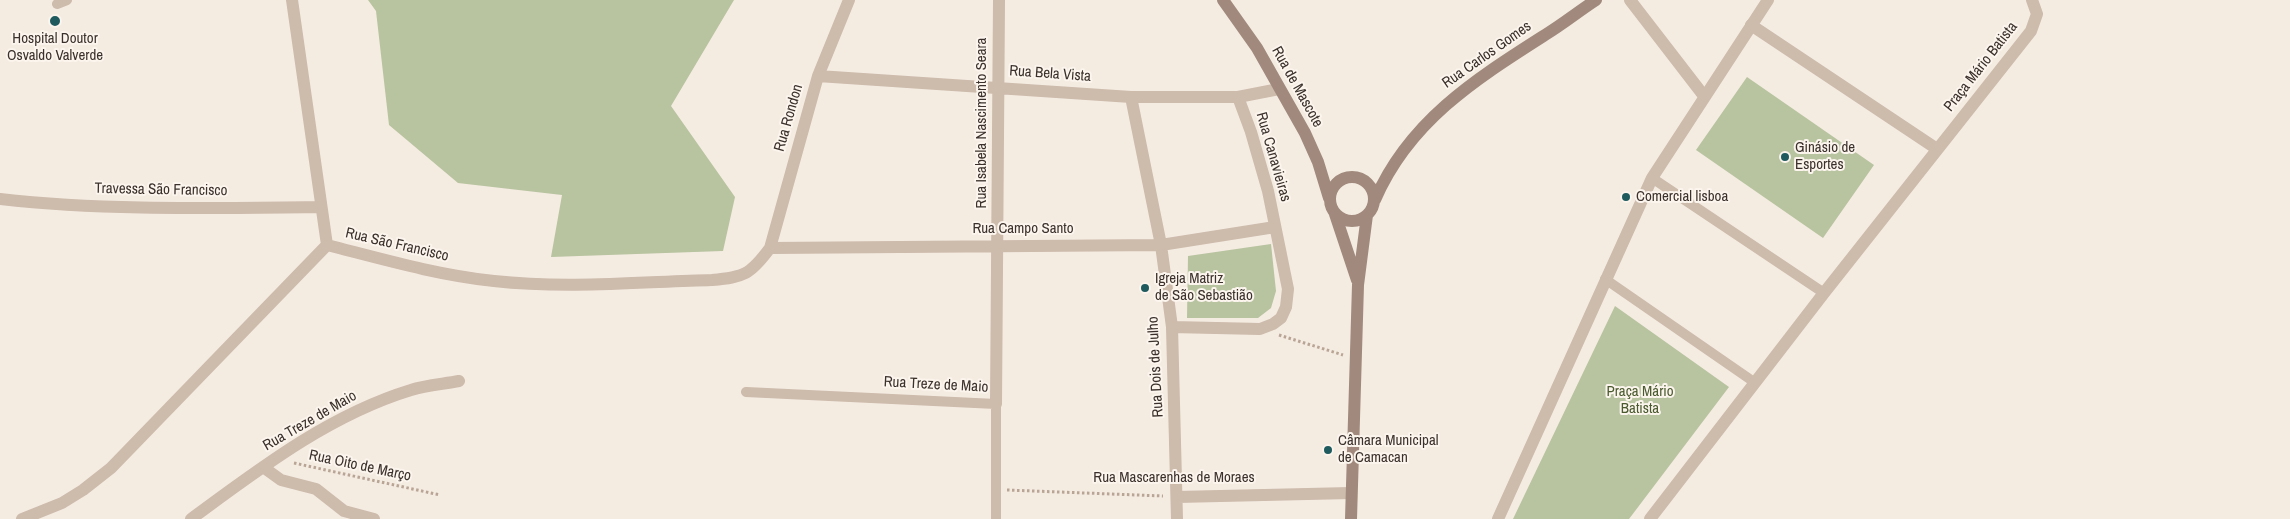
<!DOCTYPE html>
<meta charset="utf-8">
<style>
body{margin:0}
canvas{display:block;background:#f4ebe1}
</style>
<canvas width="2290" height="519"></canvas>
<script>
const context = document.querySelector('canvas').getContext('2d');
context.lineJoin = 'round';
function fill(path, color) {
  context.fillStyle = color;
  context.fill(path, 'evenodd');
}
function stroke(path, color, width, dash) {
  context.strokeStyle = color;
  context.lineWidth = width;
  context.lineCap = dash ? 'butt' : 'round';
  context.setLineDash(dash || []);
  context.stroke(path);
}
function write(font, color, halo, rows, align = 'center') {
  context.font = font + ' "Archivo Narrow",sans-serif';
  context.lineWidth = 4;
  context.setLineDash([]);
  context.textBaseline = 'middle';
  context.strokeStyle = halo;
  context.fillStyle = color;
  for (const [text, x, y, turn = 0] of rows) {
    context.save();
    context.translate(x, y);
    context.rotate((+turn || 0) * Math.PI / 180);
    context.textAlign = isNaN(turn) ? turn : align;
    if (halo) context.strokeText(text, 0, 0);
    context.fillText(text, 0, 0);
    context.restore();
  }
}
const green = new Path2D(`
 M368 0H734L671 106 735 197 723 251 551 257 562 195 458 183 389 125 376 11Z
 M1747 77 1874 165 1823 238 1696 150Z
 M1271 244 1276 291 1271 308 1258 318H1187L1188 256Z
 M1615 306 1729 387 1629 519H1513Z`);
const path = new Path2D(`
 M1279 335 1343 355
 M294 463 440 495
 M1007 490 1163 496`);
const service = new Path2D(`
 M57 4 67 0
 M1652 178 1824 293
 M1605 279 1754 382
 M746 392 996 404V519`);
const minor = new Path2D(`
 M292 0 327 245
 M1630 0 1704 96
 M1751 25 1937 149
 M818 76 1131 97H1238L1279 89
 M1131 97 1161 245 1172 327 1177 519
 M0 199C106 211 214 208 321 207
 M327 245C382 259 437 275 494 281 566 289 640 282 712 280 744 277 750 275 770 248L818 76 849 0
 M770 248 1161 245 1275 227
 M1172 327 1260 329 1273 324 1281 318 1286 307 1288 289 1268 191 1251 132 1238 97
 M996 404 999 0
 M263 467 281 480 316 489 344 511 374 519
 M1177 497 1351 493
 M22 519 62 503 83 490 111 468 327 245
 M191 519C259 469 329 415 411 390 426 385 444 384 459 381
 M1650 519 1824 293 2031 31 2037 14 2032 0`);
const tertiary = new Path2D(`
 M1498 519 1652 178 1768 0`);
const secondary = new Path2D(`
 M1223 0 1257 48 1305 133 1318 162 1329 198
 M1330 199a22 22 0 1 1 44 0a22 22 0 1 1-44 0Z
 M1375 200C1409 121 1476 79 1545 35 1563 24 1579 11 1596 0
 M1335 214 1357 280
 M1351 519 1358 285 1367 215`);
const markers = [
 [55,21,6,"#1f5a5e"],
 [1785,157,5,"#1f5a5e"],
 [1626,197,5,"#1f5a5e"],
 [1145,288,5,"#1f5a5e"],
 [1328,450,5,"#1f5a5e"]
];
const poiNames = [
 ["Hospital Doutor",55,39,"center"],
 ["Osvaldo Valverde",55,56,"center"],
 ["Ginásio de",1795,148],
 ["Esportes",1795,165],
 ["Comercial lisboa",1636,197],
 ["Igreja Matriz",1155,279],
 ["de São Sebastião",1155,296],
 ["Câmara Municipal",1338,441],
 ["de Camacan",1338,458]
];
const streetNames = [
 ["Rua Carlos Gomes",1487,55,-35],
 ["Praça Mário Batista",1981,67,-52],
 ["Rua Bela Vista",1050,74,4],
 ["Rua de Mascote",1297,87,61],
 ["Rua Rondon",789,118,-74],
 ["Rua Isabela Nascimento Seara",982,123,-90],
 ["Rua Canavieiras",1273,157,74],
 ["Travessa São Francisco",161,190,1],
 ["Rua Campo Santo",1023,229],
 ["Rua São Francisco",397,245,13],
 ["Rua Dois de Julho",1156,367,-93],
 ["Rua Treze de Maio",936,385,3],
 ["Rua Treze de Maio",310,421,-30],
 ["Rua Oito de Março",360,466,12],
 ["Rua Mascarenhas de Moraes",1174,478]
];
const parkNames = [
 ["Praça Mário",1640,392],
 ["Batista",1640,409]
];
fill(green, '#b8c4a0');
stroke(path, '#b9a596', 3, [2.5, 2.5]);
stroke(service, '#cdbbac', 10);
stroke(minor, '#cdbbac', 12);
stroke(tertiary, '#cdbbac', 12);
stroke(secondary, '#a18a7d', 12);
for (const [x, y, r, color] of markers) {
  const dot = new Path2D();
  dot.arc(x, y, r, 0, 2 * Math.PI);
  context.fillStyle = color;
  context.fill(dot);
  stroke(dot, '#fbf5ee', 2);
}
write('15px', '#3b302b', '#fbf5ee', poiNames, 'left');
write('15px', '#3b302b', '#fbf5ee', streetNames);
write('15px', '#4a5a2e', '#fbf5ee', parkNames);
</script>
